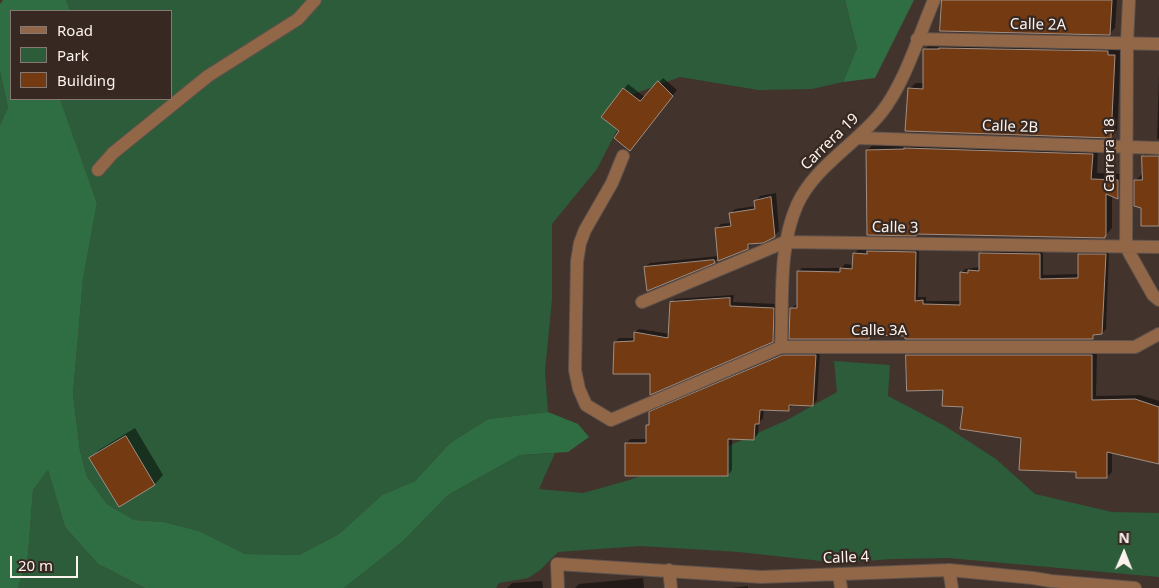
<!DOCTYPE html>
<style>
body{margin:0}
#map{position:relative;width:1159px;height:588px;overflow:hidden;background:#42332c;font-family:"Noto Sans",sans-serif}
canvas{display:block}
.legend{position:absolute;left:10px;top:10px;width:162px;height:90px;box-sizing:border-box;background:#372922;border:1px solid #867974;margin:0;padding:6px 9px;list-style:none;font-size:15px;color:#fcf2ee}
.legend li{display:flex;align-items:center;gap:10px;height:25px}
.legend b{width:25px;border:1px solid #867974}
.north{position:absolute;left:1099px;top:528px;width:50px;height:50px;-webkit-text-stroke:4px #372922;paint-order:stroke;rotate:1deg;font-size:14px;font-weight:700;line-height:20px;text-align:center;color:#fcf2ee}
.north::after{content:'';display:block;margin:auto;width:18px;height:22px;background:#fcf2ee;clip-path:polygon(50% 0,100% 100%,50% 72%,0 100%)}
.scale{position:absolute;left:10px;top:556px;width:68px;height:22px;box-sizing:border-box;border:2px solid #fcf2ee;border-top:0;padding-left:6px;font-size:15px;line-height:18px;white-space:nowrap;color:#fcf2ee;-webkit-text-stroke:4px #372922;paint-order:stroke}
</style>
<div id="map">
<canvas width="1159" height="588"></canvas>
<ul class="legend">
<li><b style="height:6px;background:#916748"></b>Road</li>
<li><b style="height:14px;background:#2c5c39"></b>Park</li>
<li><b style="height:14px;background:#743a11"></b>Building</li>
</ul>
<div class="north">N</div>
<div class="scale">20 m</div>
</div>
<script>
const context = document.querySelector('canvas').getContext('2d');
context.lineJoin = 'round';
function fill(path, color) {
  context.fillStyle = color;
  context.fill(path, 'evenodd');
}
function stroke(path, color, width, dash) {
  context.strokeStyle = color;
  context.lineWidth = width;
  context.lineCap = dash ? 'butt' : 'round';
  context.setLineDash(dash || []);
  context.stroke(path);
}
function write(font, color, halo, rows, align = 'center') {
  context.font = font + ' "Noto Sans",sans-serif';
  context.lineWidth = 4.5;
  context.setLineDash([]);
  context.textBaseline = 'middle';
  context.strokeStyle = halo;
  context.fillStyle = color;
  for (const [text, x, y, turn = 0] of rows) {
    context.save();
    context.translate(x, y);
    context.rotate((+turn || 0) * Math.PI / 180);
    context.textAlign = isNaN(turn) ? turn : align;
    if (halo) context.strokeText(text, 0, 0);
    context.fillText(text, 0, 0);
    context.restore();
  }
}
const green = new Path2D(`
 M66 0H845L857 48 843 82 812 89 758 90 680 77 628 96 617 130 597 169 552 224V299L545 371 548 412 488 419 450 443 415 481 382 495 339 534 299 555 245 554 199 531 164 522 134 520 107 504 87 477 80 451 73 394 83 279 97 203 60 99H171V11H70Z
 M0 71 8 108 0 125Z
 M834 361 890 365 888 396 945 426 996 459 1035 494 1112 512 1159 513V577L948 558 892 559 839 563 739 552 640 546 558 552 539 571 528 578 499 583 496 588H344L402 542 448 495 520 455 555 453 539 489 583 493 626 481 717 451 787 420 837 392Z
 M48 470 65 527 98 564 145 588H18L28 555 33 490Z`);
const forest = new Path2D(`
 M3 0H66L70 11H11V99H60L97 203 83 279 73 394 80 451 87 477 107 504 134 520 164 522 199 531 245 554 299 555 339 534 382 495 415 481 450 443 488 419 548 412 578 424 589 437 568 452 520 455 448 495 402 542 344 588H145L98 564 65 527 48 470 33 490 28 555 18 588H0V125L8 108 0 71V4Z
 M845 0H914L875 78 843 82 857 48Z`);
const shadow = new Path2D(`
 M944 0H1117L1115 28 1109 34Z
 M931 43 1121 49 1117 131 1111 137 909 89 916 83H924L925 49Z
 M1159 74V139H1157Z
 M663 78 677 90 635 144 621 131 624 89 628 84 645 97Z
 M874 144 1098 148 1097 173 1124 174V192L1118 198 1112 195V228L1104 237 867 150Z
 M1150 149H1159V225L1143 207 1136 180 1143 173V156Z
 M776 193 779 231 774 236 753 242 747 248 719 256 714 262 645 267 650 263 719 256 716 229 721 224 732 223 730 214 735 209 756 206V201L760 196Z
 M872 248H919L918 297H926V301H962L961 273 965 269 980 267 981 253 985 249 1043 250V275L1079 274V255L1083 251H1109L1106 329 1102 333H1096L1092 338 872 334 869 338 791 309 795 305H798V272L802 268H841L845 264 854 265V254L858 250H870Z
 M734 295 733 302 777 304 776 336 772 341 652 372 615 342 619 338H635V332L639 329 670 334 671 303 675 299Z
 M788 351H820L817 400 813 405 794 404 788 409H764L763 418 759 423 758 434 754 439 732 438V470L728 475 626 443 631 439H647V426L650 423V413L655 408Z
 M912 351H1097L1096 396 1140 395 1159 401V463L1112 452V472L1107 477 1077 471 1023 436 965 406 907 356Z
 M135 428 163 475 155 484 119 505 91 458 99 450Z
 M643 578 644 588H575L579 584Z
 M542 581 543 588H507L512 583Z
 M748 586V588H732Z`);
const building = new Path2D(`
 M942 0H1112L1110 35 940 31Z
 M939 48 1108 51V55H1115L1111 138 905 131 908 88 923 89V49H939Z
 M658 81 673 96 630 151 614 138 619 131 601 117 623 88 640 101Z
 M904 148 1093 154 1091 179 1118 180V199L1106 194V236H1105V238L916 234V236L867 235 866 150 904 149Z
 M1142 156H1159V226H1141V208L1134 206V180H1142Z
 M771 197 775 237 763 243 748 244V249L718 261 715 228 731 226 729 213 755 209 754 201Z
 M867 251 916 252 915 301 923 300V304L960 305V272L968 273V270L979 271V253L1040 254V279L1078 278V254H1106L1102 334 1093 335V339H905V336L869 335V339H789L790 308H797V271L840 272V268L852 269 853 253 867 254Z
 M714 260 715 263 647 291 644 267Z
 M730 298V306L774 308 773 342 650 395V374H613L614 342 634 341V332L668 338 670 302Z
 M783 355H816L813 406 789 405V411L760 410 759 424H755L754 440 728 439V476H625V443H646V425H649V412Z
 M906 355H1092V400L1135 399 1159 407V464L1107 452V478H1076V472L1019 470 1021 438 960 429 963 407 942 406 943 390 907 391Z
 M126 436 155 485 119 507 89 458Z`);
const minor = new Path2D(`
 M1129 0 1127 43 1126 247 1153 295 1159 300
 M917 39 1159 44
 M859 138 1159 148
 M623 156 612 183 585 230 580 243 577 261 575 370 579 389 586 405 611 420 781 347H1135L1159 334
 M98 170 113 153 208 76 298 19 315 0
 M642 302 785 242 1159 247
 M781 347C783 301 778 248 797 205 814 167 855 145 881 113 905 83 919 35 934 0
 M669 570 671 588
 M949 570 952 588
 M839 574 841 588
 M558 588 557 564 761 577 949 570 1033 578 1051 581 1135 588`);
const streetNames = [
 ["Calle 2A",1038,25,1],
 ["Calle 2B",1010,127,2],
 ["Carrera 19",830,142,-44],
 ["Carrera 18",1110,155,-90],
 ["Calle 3",895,228,1],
 ["Calle 3A",879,331],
 ["Calle 4",846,558,-2]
];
fill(green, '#2c5c39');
fill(forest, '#2f6e42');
fill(shadow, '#0007');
fill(building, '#743a11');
stroke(building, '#a08f85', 1);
stroke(minor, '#60524b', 14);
stroke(minor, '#916748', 12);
write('15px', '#fcf2ee', '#372922', streetNames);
</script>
